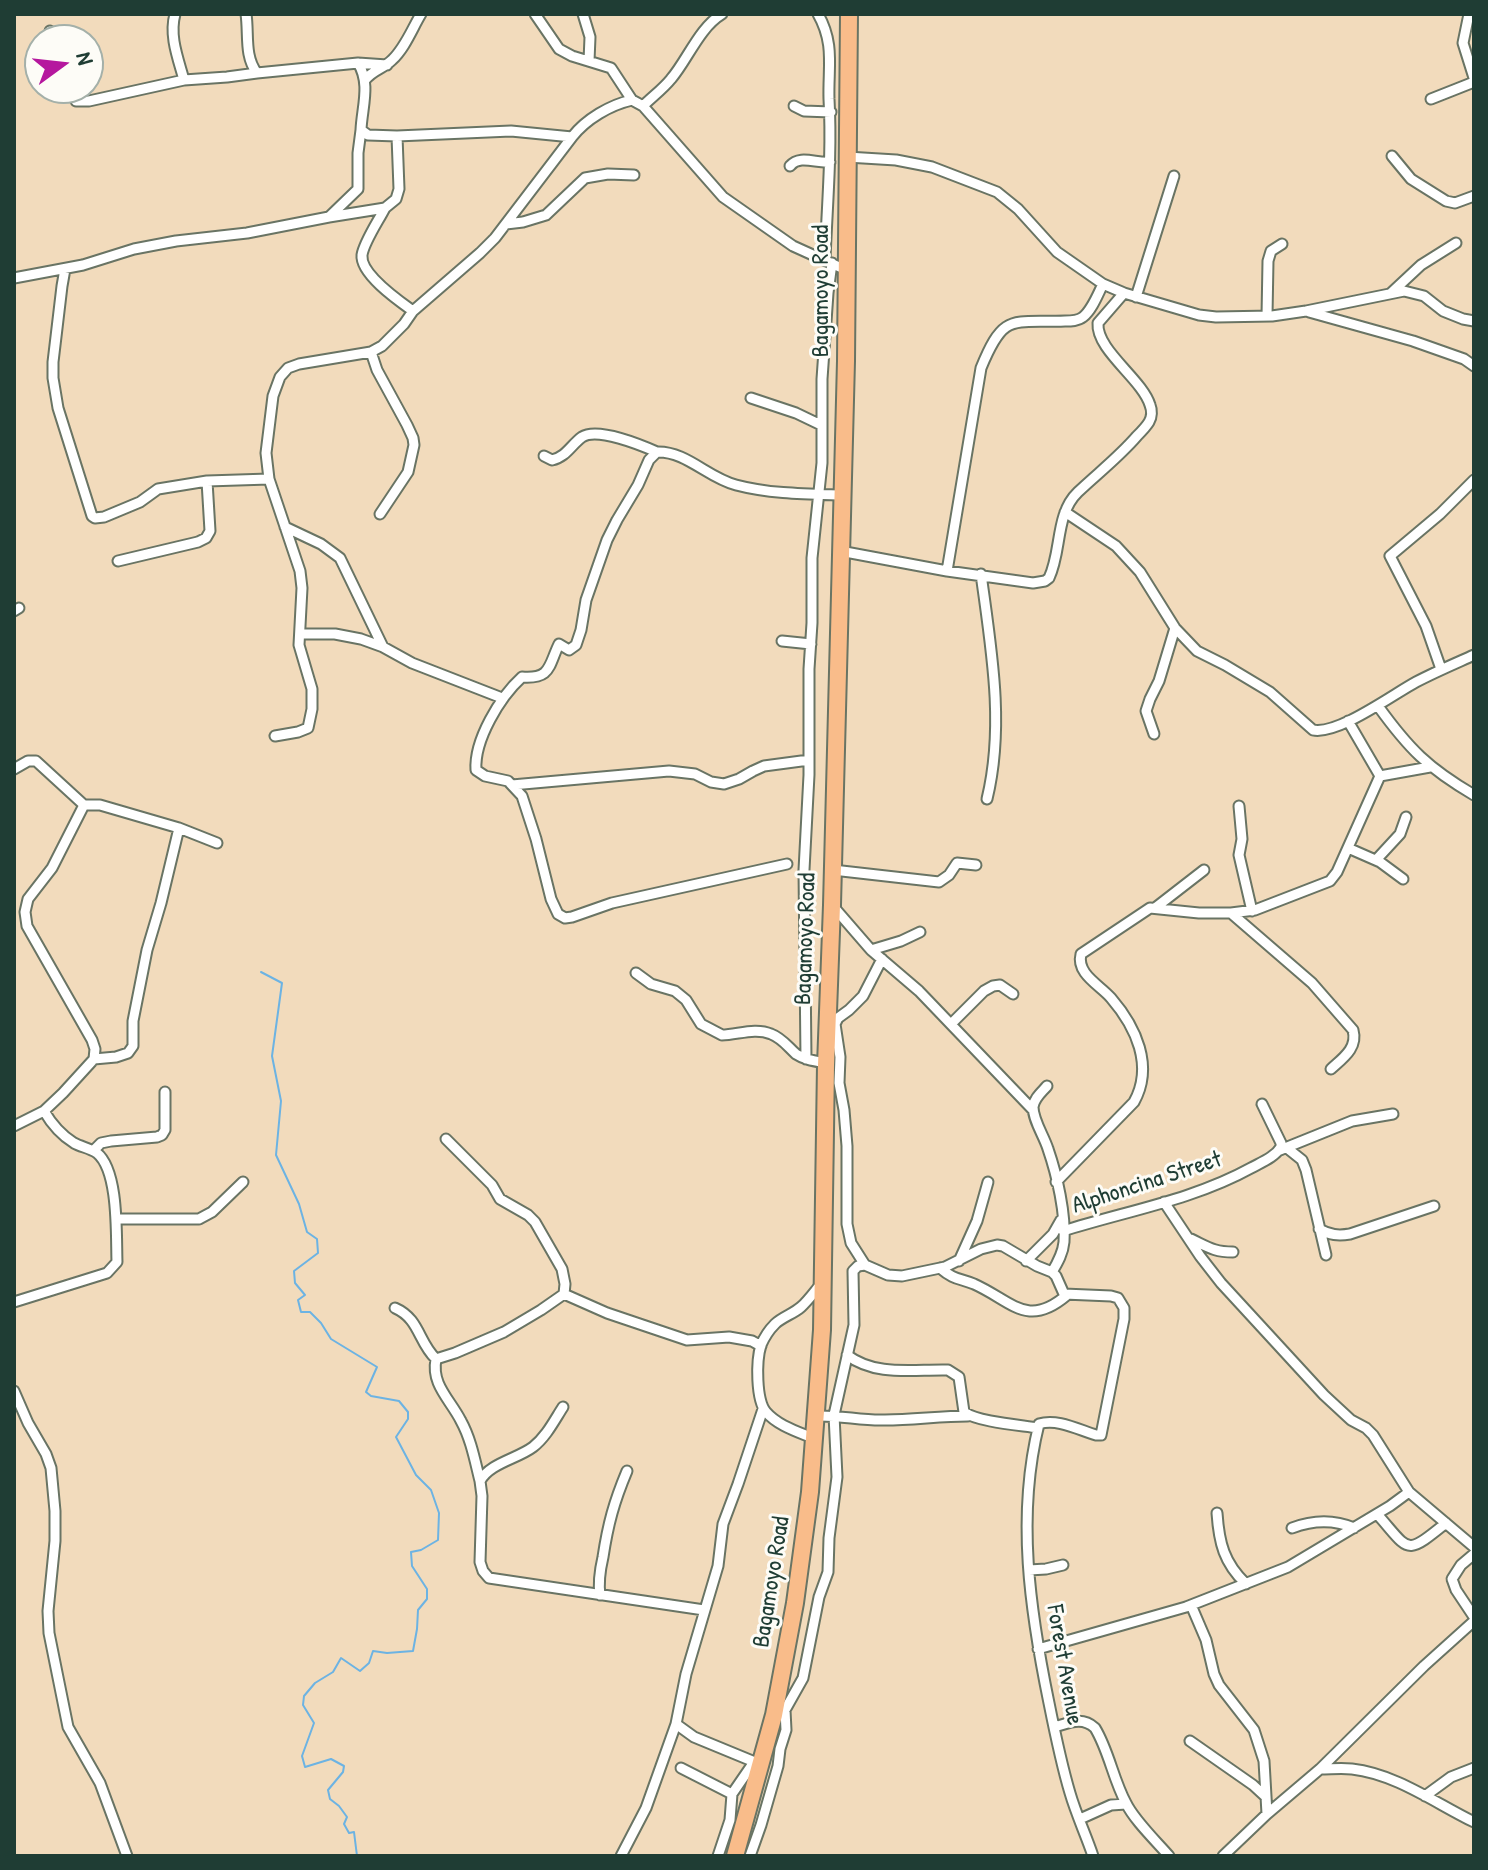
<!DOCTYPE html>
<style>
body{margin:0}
#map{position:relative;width:1488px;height:1870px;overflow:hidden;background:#f2dbbc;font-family:"Patrick Hand",sans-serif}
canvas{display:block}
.frame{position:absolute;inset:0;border:16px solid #1f3d34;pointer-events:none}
.north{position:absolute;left:24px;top:24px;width:80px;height:80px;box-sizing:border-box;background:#fdfcf7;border:2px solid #a4b0a9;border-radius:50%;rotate:75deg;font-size:22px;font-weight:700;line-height:32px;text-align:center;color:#1f3d34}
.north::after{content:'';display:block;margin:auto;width:28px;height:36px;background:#b5179e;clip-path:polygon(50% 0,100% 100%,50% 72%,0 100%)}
</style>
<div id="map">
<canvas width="1488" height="1870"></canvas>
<div class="frame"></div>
<div class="north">N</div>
</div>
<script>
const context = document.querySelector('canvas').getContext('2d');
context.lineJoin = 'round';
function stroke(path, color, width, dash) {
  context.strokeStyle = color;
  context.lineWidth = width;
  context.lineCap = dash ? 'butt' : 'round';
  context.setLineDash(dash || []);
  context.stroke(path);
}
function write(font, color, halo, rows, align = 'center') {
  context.font = font + ' "Patrick Hand",sans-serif';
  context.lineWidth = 6;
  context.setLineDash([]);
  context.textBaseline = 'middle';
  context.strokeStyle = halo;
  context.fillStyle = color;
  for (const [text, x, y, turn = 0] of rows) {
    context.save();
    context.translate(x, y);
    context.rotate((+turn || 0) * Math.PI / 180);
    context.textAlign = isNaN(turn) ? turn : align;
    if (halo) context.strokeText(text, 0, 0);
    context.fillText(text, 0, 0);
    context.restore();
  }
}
const stream = new Path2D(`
 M261 972 282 983 272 1056 281 1101 276 1155 299 1204 307 1232 317 1239 318 1253 294 1271 295 1283 305 1295 298 1300 301 1312H310L321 1323 331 1339 377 1367 366 1392 371 1396 399 1401 408 1412V1419L396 1437 416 1475 431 1490 439 1513 438 1540 421 1550 411 1552 412 1566 427 1589V1599L418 1610 417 1629 413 1651 387 1653 373 1651 369 1663 360 1671 341 1658 333 1672 315 1683 304 1696 303 1705 314 1723 302 1756 305 1767 331 1759 344 1766 343 1772 328 1790 330 1799 339 1806 347 1817 344 1824 349 1833 354 1832 357 1856`);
const street = new Path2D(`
 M175 14C169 36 178 58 184 80
 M246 14C249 34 244 56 257 73L358 63 387 65
 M535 14 559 49 572 56 611 68 632 100
 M583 14 590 37 589 61
 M818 14C835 44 828 67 829 99 832 153 827 206 825 260
 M1469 14 1463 43 1474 78
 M50 31 53 40
 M358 63C371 84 362 107 361 130L368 135 397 136
 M365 80C374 69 383 69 392 60 405 48 412 29 421 14
 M69 88 76 101H89L184 80 227 77 257 73
 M1431 99 1474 82
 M643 106C652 97 663 89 671 79 688 59 699 28 722 14
 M794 106 804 111 831 112
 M1392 156 1411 179 1446 201 1455 203 1474 196
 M847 157 896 160 932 167 997 192 1018 209 1057 252 1103 284 1124 293 1199 315 1216 317 1272 316 1306 311 1404 291 1424 296 1443 311 1463 319 1474 321
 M790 166C800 154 817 164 830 162
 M385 208C379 220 364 242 362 255 360 274 399 301 413 311
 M329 217 358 189V153L361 130
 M506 224 523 222 546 215 585 178 608 174 634 175
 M65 269 62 286 53 362V378L58 408 92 516 95 518 104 517 140 502 158 489 207 481 269 479
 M14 278 83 265 134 249 176 241 247 233 329 217 385 208 396 199 399 189 397 136 511 131 572 137C586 119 610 105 632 100L643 106 723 197 793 246 846 270
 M1391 293 1421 265 1456 243
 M1136 297 1174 176
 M1309 312 1413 341 1464 359 1474 366
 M1267 316 1268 261 1271 251 1282 244
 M371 352 377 370 407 425 413 438 414 445 408 472 380 514
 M751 398 796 413 821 425
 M544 456 552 460C566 457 571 445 582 437 597 427 641 445 657 452
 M1065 512 1116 546 1140 572 1175 628 1197 651 1225 665 1270 692 1313 730C1338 735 1392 695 1416 682 1435 672 1454 664 1474 655
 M285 527 321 544 340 558 383 647
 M840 551 947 571 1033 583 1045 581 1049 578C1062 551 1055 514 1078 492 1098 473 1119 457 1137 436 1141 432 1146 427 1149 422 1152 417 1152 410 1150 405 1142 379 1096 350 1098 323L1124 293
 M118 561 198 542 206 538 210 531 207 481
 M947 571 981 368C1004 312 1011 323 1065 321 1071 321 1078 321 1083 317 1092 310 1098 294 1103 284
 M981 574C991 648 1005 725 987 799
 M14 611 19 608
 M300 634H335L361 639 383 647 412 663 502 698
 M782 641 811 644
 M1441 669 1426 626 1390 556 1440 514 1474 480
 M1378 706C1409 749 1428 768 1474 795
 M1154 734 1146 711 1150 699 1159 681 1175 628
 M275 736 298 732 308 728 312 709V689L299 645 302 588 300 571 269 479 266 453 273 396 280 377 288 368 299 364 371 352 382 346 404 324 413 311 480 253 495 238 572 137
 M14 769 28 761H36L84 805
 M1380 776 1430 767
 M512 785 669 771 695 774 711 782 724 784 739 779 753 771 764 766 809 760
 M1239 806 1242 839 1239 855 1252 911
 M1348 848 1380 862 1403 879
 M1376 860 1400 834 1406 817
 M787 864 612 903 572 917 565 918 558 914 551 899 536 839 522 796 508 781 485 776 476 770C474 740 500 697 522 677 551 679 548 667 559 644L569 650 576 645 581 630 586 600 607 540 617 520 638 485 649 460 657 452C686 451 708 478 736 485 770 494 807 494 842 495
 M833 870 939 882 949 875 957 863 976 865
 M832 905 871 950 919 991 1033 1110
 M1155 908 1204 870
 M1231 913 1312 983 1353 1030C1358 1048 1343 1058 1331 1069
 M871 950 901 941 920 932
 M636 973 651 984 675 991 686 1000 701 1024 722 1035C737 1035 755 1027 771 1034 782 1038 788 1047 796 1054 805 1060 815 1061 826 1063
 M951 1024 984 991 993 986 1000 985 1013 994
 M94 1059 116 1057 128 1053 133 1046V1021L147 950 161 903 179 828
 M806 1059 804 870 809 775V669L812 623V558L822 463V379L828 293 832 263
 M1047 1086C1042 1092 1034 1098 1033 1107 1033 1120 1044 1136 1048 1149 1057 1175 1066 1214 1064 1242 1063 1253 1058 1262 1052 1272
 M14 1126 44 1111 63 1093 94 1059 95 1049 92 1040 27 926 25 912 28 899 52 868 84 805H100L179 828 217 843
 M446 1139 492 1185 500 1199 528 1215 535 1222 562 1269 565 1284 564 1294
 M1287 1148 1302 1160 1306 1170 1326 1255
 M94 1150 101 1143 111 1141 157 1137 162 1135 165 1130V1092
 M1280 1150 1352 1121 1393 1114
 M1056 1182 1134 1102C1154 1066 1136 1027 1111 998 1100 985 1076 974 1081 954L1150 908 1199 913H1231L1255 910 1330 881 1337 872 1380 776 1348 721
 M1164 1202 1200 1256 1221 1283 1324 1395 1351 1420 1366 1428 1373 1435 1409 1492 1474 1547
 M117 1219H199L212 1212 243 1182
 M1319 1229C1330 1235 1338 1236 1350 1234L1434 1206
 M1063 1231C1126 1211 1193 1200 1251 1168 1262 1162 1275 1157 1281 1147V1143L1262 1104
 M1191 1239C1208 1247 1214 1252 1233 1252
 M959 1261 977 1221 988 1182
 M1026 1261 1053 1234 1061 1220
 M865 1265 851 1243 847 1224V1146L844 1110 839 1083 840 1057 835 1024 838 1018 849 1010 863 996 882 959
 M940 1268C954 1280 959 1278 974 1284 1012 1301 1027 1329 1067 1295
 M14 1302 107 1273 117 1262C116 1235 119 1171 97 1153 90 1148 81 1147 74 1143 61 1135 51 1123 44 1111
 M395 1308C420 1319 418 1342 436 1359L455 1353 504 1332 541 1310 564 1294 607 1313 687 1340 729 1337 752 1341 761 1346
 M847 1355C876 1377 914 1369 948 1370L959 1377 964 1412C978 1422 1019 1425 1038 1428
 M436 1359C431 1385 450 1399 461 1421 471 1439 475 1461 480 1481
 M14 1391 28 1423 46 1454 51 1468 55 1511V1541L48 1611 49 1633 68 1727 100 1783 127 1856
 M563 1407C554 1421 546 1437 533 1447 517 1459 490 1463 480 1481L482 1496 480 1562 483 1571 489 1578 704 1610
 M816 1416C840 1415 862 1421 885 1420 913 1420 940 1416 968 1416
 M815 1439C799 1432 778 1426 766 1412 756 1400 756 1361 761 1345 764 1338 769 1330 775 1324 782 1317 793 1314 801 1307 808 1301 815 1291 821 1284
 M1217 1513C1219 1543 1224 1563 1246 1584
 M1377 1514C1410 1551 1404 1557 1446 1523
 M1292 1528C1313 1520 1333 1519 1354 1528
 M1474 1554 1461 1565 1452 1579 1456 1590 1474 1617
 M1029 1570 1046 1569 1063 1565
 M600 1595C598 1582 600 1570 603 1557 608 1524 614 1502 627 1471
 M1191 1605 1206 1640 1214 1674 1219 1685 1254 1730 1264 1761 1267 1814
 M1038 1649 1186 1607 1288 1567 1390 1506 1409 1492
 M1054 1727C1069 1723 1082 1716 1095 1728 1109 1751 1113 1779 1126 1803 1134 1820 1156 1841 1169 1856
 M1190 1741 1253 1785 1266 1797
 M762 1765 694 1737 676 1724 686 1674 718 1566 723 1524 738 1484 763 1409
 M681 1768 732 1794
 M1320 1769C1331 1769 1342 1768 1352 1769 1396 1774 1435 1803 1474 1822
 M1425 1796 1451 1777 1474 1768
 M1080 1819 1111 1805 1126 1804
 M621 1856 646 1808 676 1724
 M718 1856 730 1820 732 1794 754 1762
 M750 1856 761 1825 778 1766 780 1749 786 1730 785 1710 803 1678 819 1597 828 1572 829 1538 837 1477 834 1415 854 1325 853 1271 858 1266 865 1265 888 1275 902 1276 945 1267 981 1249 997 1245 1003 1246 1037 1266 1052 1272 1056 1276 1064 1294 1111 1296 1118 1298 1124 1308V1319L1101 1435H1096C1079 1430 1057 1418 1039 1424 1016 1516 1030 1611 1049 1703 1055 1733 1061 1763 1070 1793 1076 1814 1086 1835 1093 1856
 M1223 1856 1267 1814 1320 1769 1424 1666 1474 1621`);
const highway = new Path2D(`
 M735 1856 774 1715 795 1603 810 1492 822 1330 826 1065 832 905 846 361 849 14`);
const streetNames = [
 ["Bagamoyo Road",822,291,-90],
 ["Bagamoyo Road",806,939,-88],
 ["Alphoncina Street",1147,1183,-18],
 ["Bagamoyo Road",772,1582,-81],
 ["Forest Avenue",1064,1665,80]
];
stroke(stream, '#6cb3e3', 2);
stroke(street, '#697464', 13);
stroke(highway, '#697464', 20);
stroke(street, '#fff', 9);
stroke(highway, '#f9bc8a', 16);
write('24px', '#1f3d34', '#fdfcf7', streetNames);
</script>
